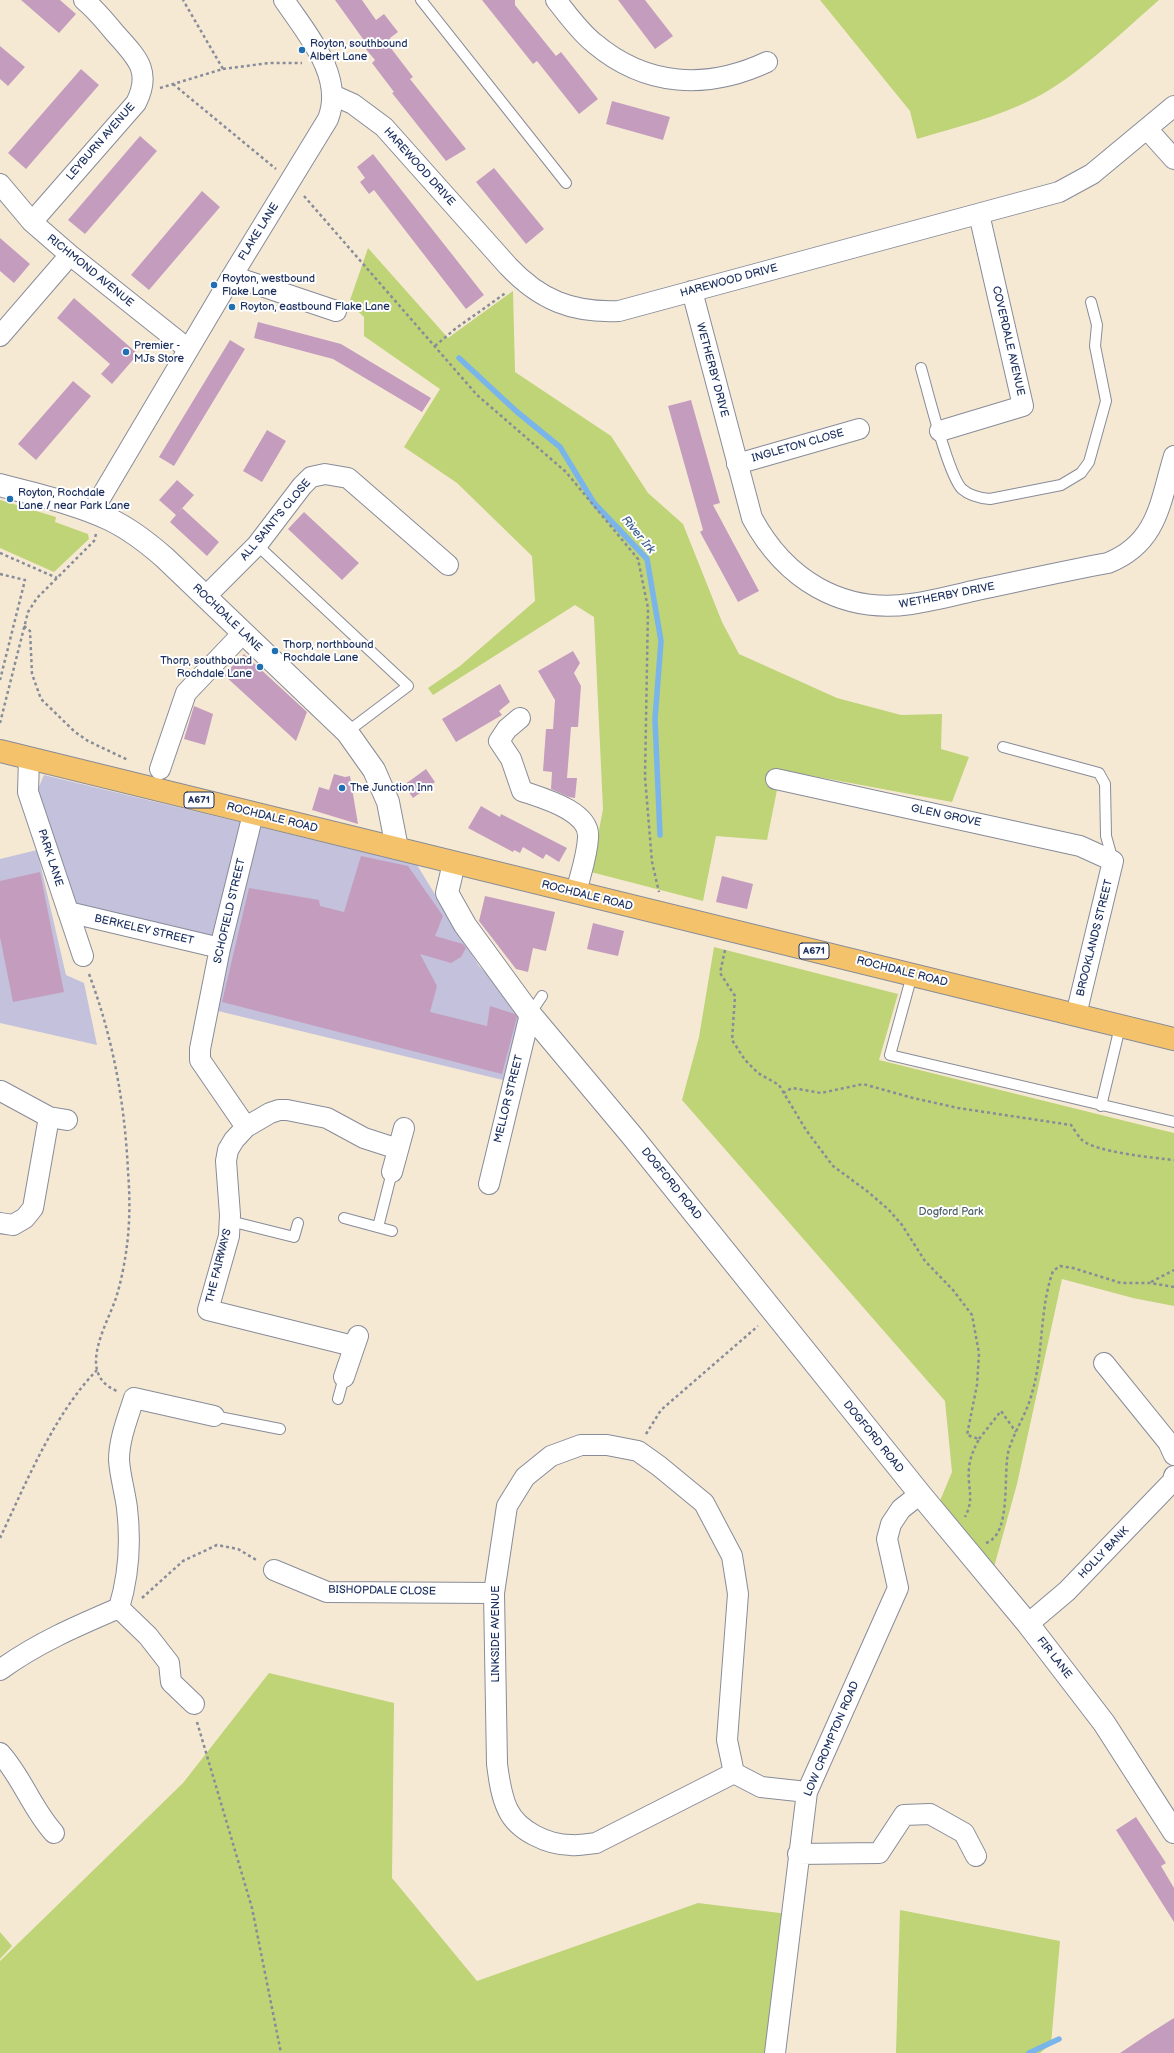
<!DOCTYPE html>
<style>
body{margin:0}
canvas{display:block;background:#f5e9d4}
</style>
<canvas width="1174" height="2053"></canvas>
<script>
const context = document.querySelector('canvas').getContext('2d');
context.lineJoin = 'round';
function fill(path, color) {
  context.fillStyle = color;
  context.fill(path, 'evenodd');
}
function stroke(path, color, width, dash) {
  context.strokeStyle = color;
  context.lineWidth = width;
  context.lineCap = dash ? 'butt' : 'round';
  context.setLineDash(dash || []);
  context.stroke(path);
}
function write(font, color, halo, rows, align = 'center') {
  context.font = font + ' "Balsamiq Sans",sans-serif';
  context.lineWidth = 4;
  context.setLineDash([]);
  context.textBaseline = 'middle';
  context.strokeStyle = halo;
  context.fillStyle = color;
  for (const [text, x, y, turn = 0] of rows) {
    context.save();
    context.translate(x, y);
    context.rotate((+turn || 0) * Math.PI / 180);
    context.textAlign = isNaN(turn) ? turn : align;
    if (halo) context.strokeText(text, 0, 0);
    context.fillText(text, 0, 0);
    context.restore();
  }
}
const industrial = new Path2D(`
 M44 775 417 865 479 966 524 1012 507 1081 214 1010 228 940 71 904 38 789Z
 M37 850 66 975 84 983 97 1045 0 1023V859Z`);
const green = new Path2D(`
 M820 0H1159C1122 32 1078 76 1035 98 998 117 957 127 917 139L910 111Z
 M368 248 448 338 513 291 515 372 611 436 648 493 683 524 722 622 739 654 837 698 901 715 942 714 941 749 969 757 952 802 781 770 767 840 716 836 703 901 591 872 603 809 594 617 575 605 433 695 428 688 460 666 535 601 532 556 457 483 404 447 440 389 364 336V317L349 303Z
 M0 500 56 517 55 522 88 534 89 539 54 572 0 548Z
 M714 947 898 994 879 1060 1174 1133V1306L1133 1298 1062 1279 1017 1484 994 1567 939 1503 952 1472 945 1401 682 1100 699 1037Z
 M269 1673 394 1703 392 1878 477 1981 698 1903 788 1914 768 2053H0V1961L183 1783Z
 M900 1910 1060 1941 1051 2044 1040 2053H896Z
 M0 1932 12 1946 0 1959Z`);
const stream = new Path2D(`
 M459 358 516 411 560 447 594 503 647 559 661 641 655 719 660 835
 M1029 2053 1059 2039`);
const building = new Path2D(`
 M21 0H60L76 14 59 33Z
 M335 0H362L376 20 384 14 398 32 390 38 391 40 387 43 413 77 410 79 466 149 446 161 392 93 394 92 372 63 375 60 365 48 368 46Z
 M482 0H515V5L556 56 561 52 598 99 579 114 537 61 533 64Z
 M618 0H645L673 36 655 49Z
 M0 46 25 67 8 86 0 79Z
 M81 69 99 85 26 169 8 153Z
 M612 101 670 117 663 140 606 124Z
 M140 136 157 151 85 234 68 220Z
 M373 154 484 295 466 309 374 190 369 194 360 182 365 178 357 167Z
 M494 168 544 229 526 244 476 182Z
 M202 191 220 207 149 290 131 275Z
 M0 238 30 264 14 283 0 271Z
 M74 298 138 354 112 384 101 374 110 364 57 318Z
 M258 322 341 344 431 398 422 412 333 359 254 338Z
 M230 340 245 349 174 466 159 457Z
 M73 381 91 396 36 460 18 444Z
 M691 400 720 503 713 505 759 591 738 602 700 532 703 530 668 406Z
 M267 430 286 441 262 482 243 471Z
 M177 480 194 495 176 515 159 500Z
 M182 508 219 542 207 556 170 522Z
 M304 512 359 563 342 580 288 529Z
 M573 651 580 663 574 673 581 686 578 727H571L567 778H577L575 798 569 797 551 789 552 772 543 771 546 729H553L555 700 538 671Z
 M244 654 307 712 296 741 224 675Z
 M500 684 510 702 499 711 502 715 456 742 442 719Z
 M194 706 213 714 205 745 184 739Z
 M426 769 435 782 413 798 404 785Z
 M334 774 345 777 350 776 358 824 312 810 319 787 329 790Z
 M481 806 500 817 501 814 567 848 559 862 546 854 543 859 523 847 520 853 514 850 513 852 468 828Z
 M361 856 408 866 443 916 435 936 463 944 466 948 461 957 451 963 420 954 437 986 430 1012 487 1026 490 1006 515 1014 517 1017 502 1074 222 1002 249 888 319 900 320 906 344 912Z
 M40 872 64 992 13 1002 0 937V881Z
 M722 876 753 884 747 909 716 902Z
 M485 896 555 912 546 951 533 948 528 972 516 969 479 921Z
 M593 923 624 931 618 956 587 949Z
 M1136 1817 1166 1863 1161 1866 1174 1888V1922L1116 1830Z
 M1174 2018V2053H1120L1147 2035Z`);
const path = new Path2D(`
 M223 69 269 63H302
 M173 84 276 169
 M160 88 223 69 183 0
 M304 196 477 395 566 472 638 559 648 608 645 777 652 862 659 892
 M435 346 455 329 507 292
 M0 553 57 578
 M0 574 25 580 0 680
 M24 626 30 631 32 674 41 699 75 732 88 741 128 760
 M0 723 28 612 37 598 94 541 96 534
 M725 950 720 973 735 996 732 1040 745 1060 758 1073 779 1085 806 1130 833 1166 867 1191 889 1210 902 1225 925 1261 953 1290 972 1315 979 1353 977 1385 967 1435 979 1439C974 1449 970 1457 969 1468 967 1488 975 1498 965 1517
 M89 974C113 1038 125 1104 128 1172 130 1196 130 1221 127 1245 125 1262 121 1282 116 1298 106 1327 76 1374 117 1391
 M783 1093 792 1088 821 1093 863 1084 913 1098 958 1108 1071 1125C1074 1129 1078 1136 1082 1140 1095 1152 1155 1158 1174 1160
 M1151 1282 1174 1270
 M646 1434 661 1410 758 1326
 M979 1439 1001 1411 1016 1432
 M0 1538C26 1483 54 1414 97 1370
 M986 1543C1013 1534 1002 1471 1009 1449 1015 1430 1027 1413 1032 1393 1044 1353 1039 1310 1053 1271L1060 1266 1073 1268 1121 1283H1150L1174 1287
 M142 1598 183 1561 217 1545 238 1549 258 1561
 M197 1722 252 1908 281 2053`);
const service = new Path2D(`
 M421 0 566 183
 M921 368C928 392 948 475 962 489 970 496 979 498 990 499L1061 485 1081 473 1089 462 1106 401 1095 346 1097 325 1091 302
 M257 545 408 686 347 732
 M1003 747 1099 773 1105 784 1106 836 1113 861
 M912 975 890 1055 1174 1122
 M530 1014 542 996
 M1101 1106 1120 1027
 M344 1218 392 1231
 M230 1221 294 1237 298 1223
 M378 1227 392 1172
 M338 1399 344 1377
 M214 1416 280 1429`);
const minor = new Path2D(`
 M556 0C568 15 579 31 594 43 646 87 707 90 767 62
 M333 95 353 104 384 127 508 266C540 300 572 313 619 311L1059 192 1092 174 1174 106
 M1147 129 1174 159
 M0 184 32 222 70 255 188 349
 M32 222 136 103C153 70 135 56 114 32 105 21 95 9 84 0
 M232 276 336 311
 M692 291 752 518C785 579 841 614 911 604 933 601 955 595 977 590 1020 581 1064 571 1108 563 1158 543 1160 502 1174 456
 M0 336 70 255
 M940 431 1023 406 979 214
 M737 464 859 429
 M94 512 98 502 232 276 328 119C345 76 306 33 284 0
 M205 597 257 545 302 486 311 477 325 474 348 478 448 565
 M520 718 507 729 499 741 511 759 522 791C542 798 591 811 588 838 587 857 580 875 576 893
 M29 758 28 792 83 956
 M160 769 186 693 243 633
 M776 779 1080 846 1113 861 1076 1015
 M68 912 220 948
 M1 1091 49 1117 67 1120
 M246 1127 200 1060V1049L220 948 253 814
 M392 1172 404 1128
 M489 1184 530 1014
 M0 1223 13 1225 25 1218 33 1208 49 1117
 M353 1346 208 1310 229 1236 230 1215 226 1161 228 1150 234 1140 246 1127 270 1113 279 1110H287L327 1118 364 1138 398 1149
 M1104 1363 1168 1442 1174 1455
 M344 1377 358 1336
 M274 1570 327 1592 494 1593
 M119 1608C129 1575 131 1542 127 1508 125 1492 120 1476 119 1460 119 1439 128 1417 134 1398L214 1416
 M119 1608 148 1636 169 1663 171 1682 194 1704
 M1028 1624 1067 1591 1173 1481 1174 1476
 M0 1670C37 1643 77 1626 119 1608
 M0 1753C22 1777 32 1809 54 1833
 M734 1773 727 1740 738 1594 732 1556 704 1503 659 1466 638 1451 607 1445H581L551 1456 525 1477 507 1506 494 1593 497 1764C499 1779 501 1796 508 1810 518 1831 548 1845 571 1845 579 1846 587 1844 596 1843L734 1773 761 1787 807 1792
 M798 1854 879 1853 904 1815 930 1814 964 1833 976 1856
 M775 2053 807 1792 898 1588 887 1539 891 1524 901 1509 920 1494`);
const tertiary = new Path2D(`
 M0 485C36 495 75 503 109 519 130 529 148 543 165 558L347 732 374 770 388 802 397 848
 M454 863 447 893 465 925 530 1014 633 1137 920 1494 1028 1624 1104 1723 1174 1832`);
const primary = new Path2D(`
 M0 751 1174 1039`);
const markers = [
 [302,50,4,"#1f6fb2"],
 [214,285,4,"#1f6fb2"],
 [232,307,4,"#1f6fb2"],
 [126,352,4,"#1f6fb2"],
 [10,499,4,"#1f6fb2"],
 [275,651,4,"#1f6fb2"],
 [260,667,4,"#1f6fb2"],
 [342,788,4,"#1f6fb2"]
];
const shields = [
 [199,800,30],
 [814,951,30]
];
const shieldNames = [
 ["A671",199,800],
 ["A671",814,951]
];
const poiNames = [
 ["Royton, southbound",310,44],
 ["Albert Lane",310,57],
 ["Royton, westbound",222,279],
 ["Flake Lane",222,292],
 ["Royton, eastbound Flake Lane",240,307],
 ["Premier -",134,346],
 ["MJs Store",134,359],
 ["Royton, Rochdale",18,493],
 ["Lane / near Park Lane",18,506],
 ["Thorp, northbound",283,645],
 ["Rochdale Lane",283,658],
 ["Thorp, southbound",252,661,"right"],
 ["Rochdale Lane",252,674,"right"],
 ["The Junction Inn",350,788]
];
const streetNames = [
 ["LEYBURN AVENUE",101,142,-49],
 ["HAREWOOD DRIVE",419,167,48],
 ["FLAKE LANE",259,232,-58],
 ["RICHMOND AVENUE",90,271,39],
 ["HAREWOOD DRIVE",729,281,-15],
 ["COVERDALE AVENUE",1008,341,77],
 ["WETHERBY DRIVE",712,370,75],
 ["INGLETON CLOSE",798,446,-16],
 ["ALL SAINT'S CLOSE",276,520,-50],
 ["WETHERBY DRIVE",947,596,-11],
 ["ROCHDALE LANE",227,618,44],
 ["GLEN GROVE",946,816,12],
 ["ROCHDALE ROAD",272,818,14],
 ["PARK LANE",50,858,72],
 ["ROCHDALE ROAD",587,896,14],
 ["SCHOFIELD STREET",230,911,-77],
 ["BERKELEY STREET",144,930,13],
 ["BROOKLANDS STREET",1095,938,-76],
 ["ROCHDALE ROAD",902,972,14],
 ["MELLOR STREET",509,1099,-76],
 ["DOGFORD ROAD",671,1184,51],
 ["THE FAIRWAYS",219,1266,-76],
 ["DOGFORD ROAD",873,1437,51],
 ["HOLLY BANK",1104,1553,-46],
 ["BISHOPDALE CLOSE",382,1591,1],
 ["LINKSIDE AVENUE",496,1634,-90],
 ["FIR LANE",1054,1658,52],
 ["LOW CROMPTON ROAD",832,1739,-67]
];
const parkNames = [
 ["Dogford Park",951,1212]
];
const waterNames = [
 ["River Irk",638,535,50]
];
fill(industrial, '#c3c1db');
fill(green, '#bfd377');
stroke(stream, '#79b5eb', 5.5);
fill(building, '#c49dbe');
stroke(service, '#888c99', 12);
stroke(minor, '#888c99', 22);
stroke(tertiary, '#888c99', 24);
stroke(primary, '#888c99', 24);
stroke(path, '#888c99', 2.5, [3, 3]);
stroke(service, '#fff', 10);
stroke(minor, '#fff', 20);
stroke(tertiary, '#fff', 22);
stroke(primary, '#f3c26a', 22);
for (const [x, y, r, color] of markers) {
  const dot = new Path2D();
  dot.arc(x, y, r, 0, 2 * Math.PI);
  context.fillStyle = color;
  context.fill(dot);
  stroke(dot, '#fff', 1.5);
}
for (const [x, y, w] of shields) {
  const box = new Path2D();
  box.roundRect(x - w / 2, y - 8, w, 16, 3);
  context.fillStyle = '#fff';
  context.fill(box);
  stroke(box, '#1b2f5e', 1);
}
write('bold 10px', '#1b2f5e', null, shieldNames);
write('11px', '#1b2f5e', '#fff', poiNames, 'left');
write('11px', '#1b2f5e', '#fff', streetNames);
write('11px', '#4c6066', '#fff', parkNames);
write('italic 12px', '#3c5e8f', '#fff', waterNames);
</script>
